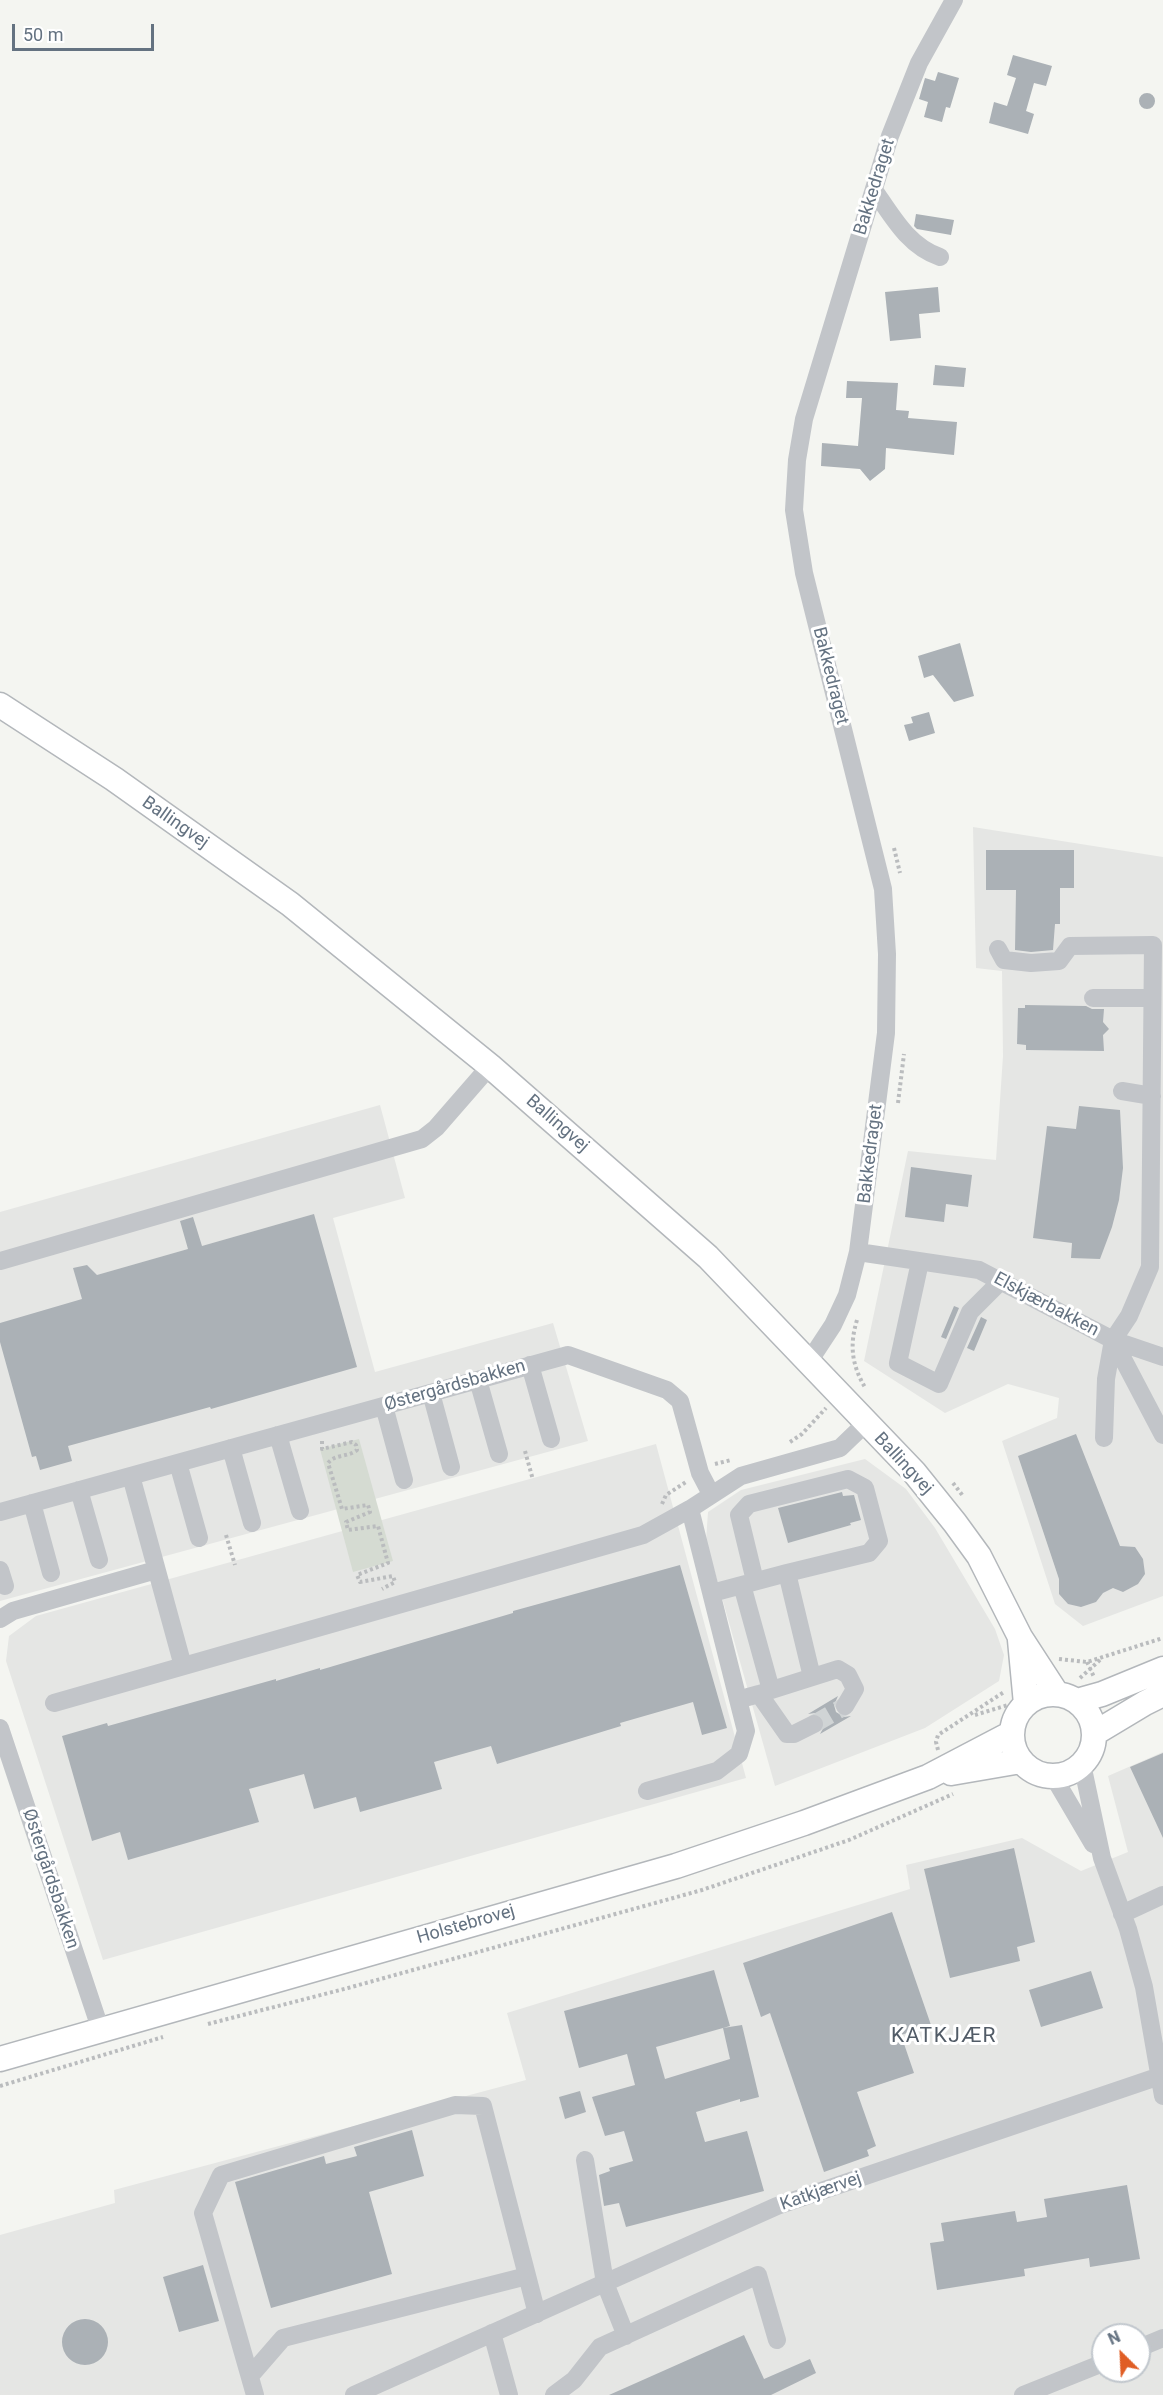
<!DOCTYPE html>
<meta charset="utf-8">
<style>
body{margin:0}
#map{position:relative;width:1163px;height:2395px;overflow:hidden;background:#f4f5f1;font-family:Roboto,sans-serif}
canvas{display:block}
.north{position:absolute;left:1091px;top:2323px;width:60px;height:60px;box-sizing:border-box;background:#fff;border:2px solid #c1c7cd;border-radius:50%;rotate:336deg;font-size:16px;font-weight:700;line-height:24px;text-align:center;color:#647281}
.north::after{content:'';display:block;margin:auto;width:21px;height:27px;background:#e05e25;clip-path:polygon(50% 0,100% 100%,50% 72%,0 100%)}
.scale{position:absolute;left:12px;top:24px;width:142px;height:27px;box-sizing:border-box;border:3px solid #647281;border-top:0;padding-left:8px;font-size:18px;line-height:21px;white-space:nowrap;color:#647281;-webkit-text-stroke:4px #fff;paint-order:stroke}
</style>
<div id="map">
<canvas width="1163" height="2395"></canvas>
<div class="north">N</div>
<div class="scale">50 m</div>
</div>
<script>
const context = document.querySelector('canvas').getContext('2d');
context.lineJoin = 'round';
function fill(path, color) {
  context.fillStyle = color;
  context.fill(path, 'evenodd');
}
function stroke(path, color, width, dash) {
  context.strokeStyle = color;
  context.lineWidth = width;
  context.lineCap = dash ? 'butt' : 'round';
  context.setLineDash(dash || []);
  context.stroke(path);
}
function write(font, color, halo, rows, align = 'center') {
  context.font = font + ' Roboto,sans-serif';
  context.lineWidth = 6;
  context.setLineDash([]);
  context.textBaseline = 'middle';
  context.strokeStyle = halo;
  context.fillStyle = color;
  for (const [text, x, y, turn = 0] of rows) {
    context.save();
    context.translate(x, y);
    context.rotate((+turn || 0) * Math.PI / 180);
    context.textAlign = isNaN(turn) ? turn : align;
    if (halo) context.strokeText(text, 0, 0);
    context.fillText(text, 0, 0);
    context.restore();
  }
}
const built = new Path2D(`
 M973 827 1163 857V1596L1083 1626 1055 1604 1002 1441 1057 1418 1059 1398 1008 1384 945 1413 864 1361 908 1151 996 1160 1003 1056 1002 971 976 968Z
 M380 1105 405 1198 333 1218 375 1372 553 1323 588 1441 0 1601V1212Z
 M656 1444 746 1778 103 1960 6 1661 9 1636 36 1616Z
 M865 1459 906 1489 935 1528 995 1629 1004 1655 999 1681 925 1728 775 1786 706 1541 708 1512 741 1490Z
 M1163 1752V2395H0V2235L115 2203 114 2190 526 2080 507 2013 910 1889 906 1865 1022 1838 1081 1871 1128 1852 1108 1776ZM1103 2335H1139V2371H1103Z`);
const green = new Path2D(`
 M359 1439 393 1561 353 1572 320 1449Z`);
const building = new Path2D(`
 M1013 55 1052 66 1046 86 1034 83 1026 111 1034 114 1028 134 989 123 994 102 1007 106 1016 78 1007 75Z
 M938 72 959 78 950 108 946 107 942 122 924 117 928 102 919 99 925 78 935 81Z
 M1139 101a8 8 0 1 1 16 0a8 8 0 1 1-16 0Z
 M916 214 954 220 951 235 917 229 914 226Z
 M938 287 940 312 919 314 921 338 890 341 885 292Z
 M935 365 966 368 964 387 933 385Z
 M847 381 898 383 896 410 909 411 908 418 957 422 954 455 886 448 885 469 870 481 860 469 821 466 822 443 858 446 862 398H846Z
 M960 643 974 696 954 702 933 675 924 678 918 656Z
 M929 712 935 733 909 741 904 725 913 723 911 717Z
 M986 850H1074V888H1060V924H1055L1053 950 1031 952 1015 950 1016 890H986Z
 M1025 1005 1086 1006 1092 1009H1104L1103 1022 1109 1029 1103 1035 1104 1051 1026 1050V1045L1017 1044 1018 1008H1025Z
 M1079 1106 1120 1110 1123 1168 1119 1200 1112 1227 1100 1259 1071 1258 1072 1243 1033 1238 1047 1126 1076 1129Z
 M911 1167 972 1175 968 1207 946 1204 944 1222 905 1217Z
 M314 1214 357 1367 211 1409 210 1407 68 1446 72 1461 40 1470 36 1456 32 1457 0 1342V1323L82 1299 73 1268 87 1265 97 1275 188 1249 180 1221 193 1217 202 1246Z
 M954 1306 959 1308 946 1339 941 1337Z
 M981 1317 987 1320 974 1351 967 1348Z
 M1076 1434 1120 1546 1135 1547 1143 1559 1145 1574 1138 1584 1123 1592 1113 1588 1103 1593 1096 1602 1081 1607 1068 1604 1059 1594V1579L1018 1456Z
 M842 1492 843 1496 854 1495 861 1520 850 1523 851 1525 788 1543 778 1508Z
 M680 1565 727 1728 702 1735 693 1702 620 1723 621 1726 497 1764 491 1746 434 1762 442 1789 360 1812 356 1797 314 1809 304 1774 249 1789 259 1822 128 1860 120 1832 92 1841 62 1736 107 1723 108 1726 276 1679V1681L320 1668V1670L513 1613V1611Z
 M838 1696 834 1705 836 1712 844 1717 851 1716 820 1734 825 1725 824 1718 815 1713 808 1714Z
 M1163 1753V1838L1130 1767Z
 M1014 1848 1035 1942 1017 1947 1020 1961 950 1978 924 1869Z
 M892 1912 931 2025 901 2035 914 2073 857 2092 876 2146 867 2150 869 2156 824 2172 770 2013 761 2017 743 1963Z
 M714 1970 730 2026 656 2047 665 2079 730 2059 723 2028 742 2025 759 2097 740 2102V2099L696 2112 705 2142 747 2131 764 2191 626 2227 619 2203 604 2206 599 2175 610 2171 609 2168 633 2161 624 2131 605 2136 592 2097 635 2085 627 2054 579 2068 564 2011Z
 M1091 1971 1103 2008 1041 2027 1029 1990Z
 M580 2091 586 2112 565 2119 559 2097Z
 M412 2130 424 2176 369 2192 392 2274 271 2308 235 2182 324 2156 326 2164 357 2156 354 2147Z
 M1127 2185 1140 2259 1090 2267 1089 2258 1024 2269 1025 2276 937 2290 930 2243 944 2241 941 2223 1015 2211 1017 2222 1047 2217 1044 2199Z
 M203 2265 219 2321 179 2332 163 2277Z
 M62 2342a23 23 0 1 1 46 0a23 23 0 1 1-46 0Z
 M744 2335 764 2379 810 2359 816 2373 771 2395H609Z`);
const minorTunnel = new Path2D(`
 M814 1724 845 1706`);
const path = new Path2D(`
 M894 848 900 873
 M898 1103 904 1054
 M857 1320C849 1346 852 1366 866 1389
 M322 1441V1449L352 1442 356 1445 357 1450C349 1457 335 1454 328 1463L342 1509 368 1505 370 1512 346 1522 348 1530 378 1526 388 1563 357 1575 360 1582 393 1576 395 1582 382 1589
 M790 1442 802 1434 826 1408
 M525 1451 533 1480
 M715 1464 731 1460
 M953 1483 963 1496
 M662 1504 666 1495 686 1482
 M226 1535 235 1565
 M1059 1659 1087 1662 1163 1638
 M1087 1662 1094 1677
 M1080 1678 1101 1659
 M975 1715 1008 1705
 M938 1750 936 1742 938 1735 1004 1692
 M208 2024 348 1988 702 1890 849 1840 953 1794
 M0 2086 163 2037`);
const minor = new Path2D(`
 M874 190C892 216 908 246 940 257
 M1093 998H1152
 M1122 1091 1152 1096
 M858 1252 979 1270 1113 1340 1129 1316 1150 1267 1153 945 1070 946 1059 961 1031 963 1004 960 998 949
 M0 1261 422 1139 436 1128 490 1066
 M920 1262 898 1363 939 1384 970 1312 1001 1281
 M1113 1340 1163 1357
 M808 1363 833 1325 847 1295 858 1252 886 1033 887 954 883 889 804 573 794 510 797 460 804 419 890 136 919 63 954 0
 M530 1365 551 1439
 M478 1380 499 1454
 M431 1393 451 1467
 M384 1406 404 1480
 M278 1435 300 1511
 M1104 1438 1106 1379 1113 1340 1163 1435
 M231 1448 252 1523
 M178 1463 199 1538
 M131 1476 183 1666
 M79 1490 99 1560
 M32 1503 51 1573
 M0 1512 568 1355 667 1390 680 1401 700 1473 711 1494
 M0 1570 5 1586
 M755 1581 739 1515 749 1504 848 1479 865 1488 879 1541 869 1553 787 1573
 M742 1585 771 1690
 M712 1593 787 1573 812 1677
 M0 1619 13 1611 156 1570
 M759 1694 838 1669 848 1675 855 1689 845 1706
 M748 1697 759 1694 787 1734H794L814 1724
 M54 1703 643 1535 690 1509
 M0 1728 101 2031
 M1082 1764 1102 1858 1128 1929 1144 1987 1163 2096
 M1053 1776 1093 1844
 M647 1791 717 1771 739 1754 746 1731 690 1509 741 1476 840 1448 866 1423
 M1122 1914 1163 1895
 M585 2160 605 2283 626 2336
 M492 2333 509 2395
 M1139 2348 1163 2338
 M250 2376 283 2338 527 2276
 M255 2395 203 2213 221 2175 455 2105 483 2106 537 2314
 M354 2395 777 2206 1160 2076
 M554 2395 574 2380 600 2347 758 2275 777 2340
 M1023 2395 1103 2363`);
const major = new Path2D(`
 M0 705 114 779 290 904 490 1066 708 1257 914 1472 955 1523 979 1556 1020 1637 1057 1694
 M1020 1640 1026 1704
 M1012 1735a41 41 0 1 1 82 0a41 41 0 1 1-82 0Z
 M1077 1701 1102 1694 1163 1669
 M1095 1733 1145 1703 1163 1694
 M951 1773 1021 1761
 M0 2059 676 1866 804 1823 928 1777 1012 1733`);
const streetNames = [
 ["Bakkedraget",875,187,-73],
 ["Bakkedraget",830,676,76],
 ["Ballingvej",175,823,35],
 ["Ballingvej",557,1124,41],
 ["Bakkedraget",871,1154,-83],
 ["Elskjærbakken",1046,1305,28],
 ["Østergårdsbakken",455,1386,-16],
 ["Ballingvej",903,1464,47],
 ["Østergårdsbakken",50,1879,72],
 ["Holstebrovej",466,1925,-16],
 ["Katkjærvej",821,2192,-19]
];
const quarterNames = [
 ["KATKJÆR",944,2037]
];
fill(built, '#e5e6e4');
fill(green, '#d5dbd2');
fill(building, '#abb1b6');
stroke(minorTunnel, '#d0d4d5', 18, [18, 9]);
stroke(major, '#b3b7bb', 27);
stroke(path, '#babcbe', 4, [3, 3]);
stroke(minor, '#c2c5c9', 18);
stroke(major, '#fff', 24);
write('18px', '#647281', '#fff', streetNames);
context.letterSpacing = '1.5px';
write('21px', '#525c67', '#fff', quarterNames);
context.letterSpacing = '0px';
</script>
